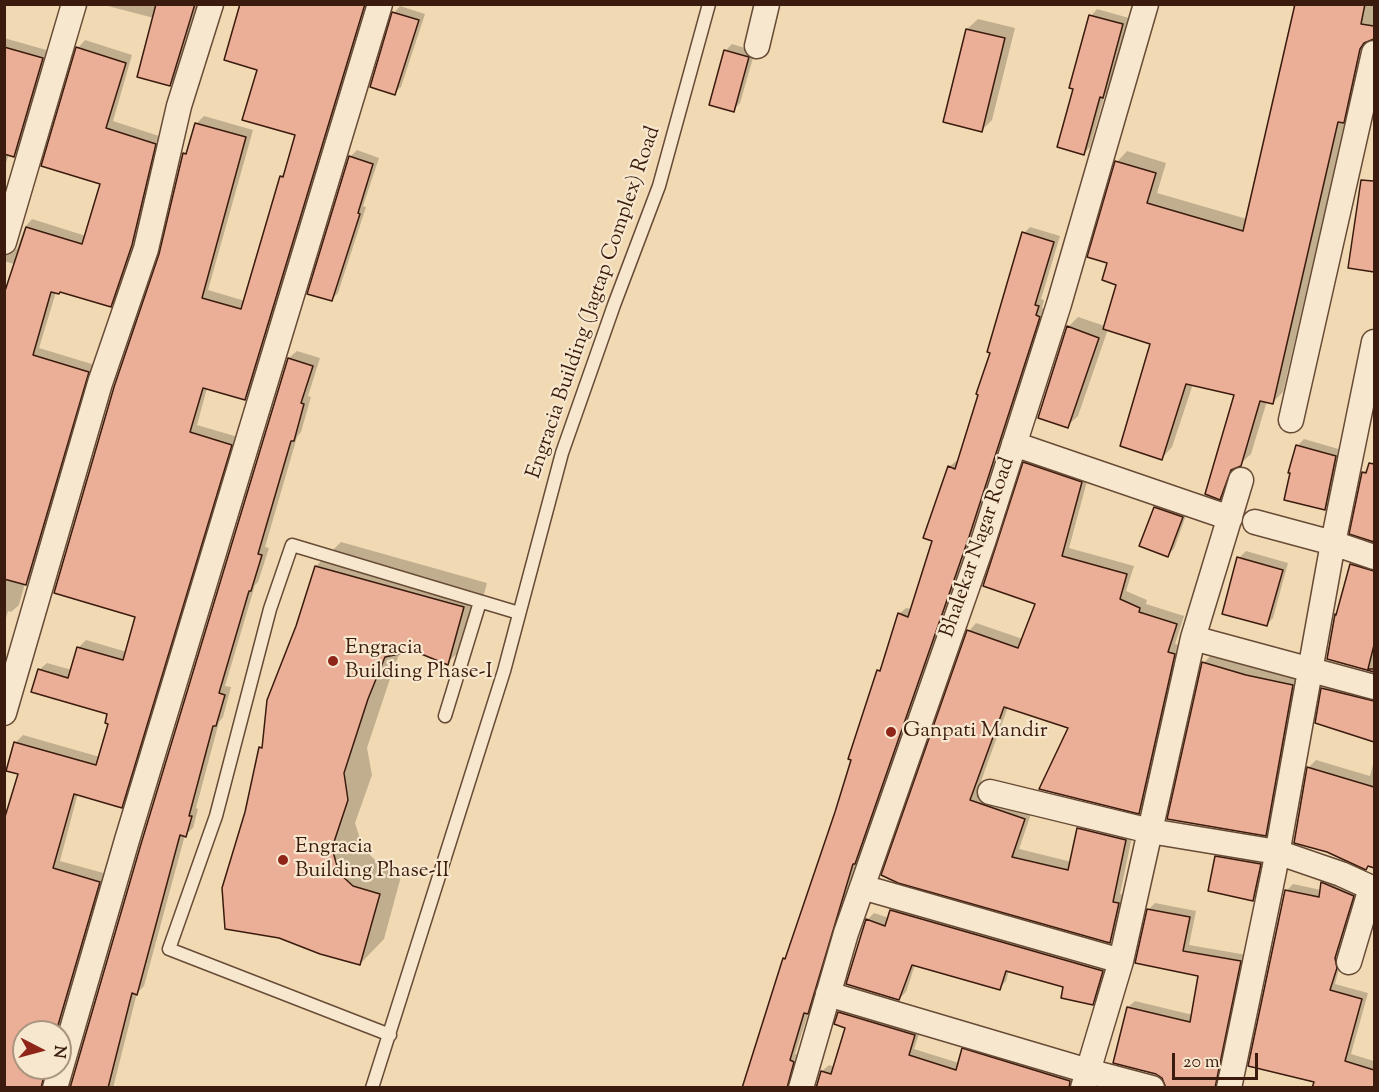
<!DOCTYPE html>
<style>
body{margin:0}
#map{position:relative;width:1379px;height:1092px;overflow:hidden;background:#f1dab3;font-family:"Sorts Mill Goudy",serif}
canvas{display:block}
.frame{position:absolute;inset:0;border:6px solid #3a1b0d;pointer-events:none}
.north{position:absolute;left:12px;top:1020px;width:60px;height:60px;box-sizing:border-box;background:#f6e7ce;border:2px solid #ab9581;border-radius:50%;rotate:96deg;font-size:16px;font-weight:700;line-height:24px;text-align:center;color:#3a1b0d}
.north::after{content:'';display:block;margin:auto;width:21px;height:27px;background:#8f2418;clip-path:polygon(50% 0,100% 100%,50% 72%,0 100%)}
.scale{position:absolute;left:1172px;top:1053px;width:86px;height:27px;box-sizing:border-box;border:3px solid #3a1b0d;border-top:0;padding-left:8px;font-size:18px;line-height:21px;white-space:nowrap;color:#3a1b0d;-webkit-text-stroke:4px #f6e7ce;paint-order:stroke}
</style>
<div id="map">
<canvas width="1379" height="1092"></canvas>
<div class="frame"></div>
<div class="north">N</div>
<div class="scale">20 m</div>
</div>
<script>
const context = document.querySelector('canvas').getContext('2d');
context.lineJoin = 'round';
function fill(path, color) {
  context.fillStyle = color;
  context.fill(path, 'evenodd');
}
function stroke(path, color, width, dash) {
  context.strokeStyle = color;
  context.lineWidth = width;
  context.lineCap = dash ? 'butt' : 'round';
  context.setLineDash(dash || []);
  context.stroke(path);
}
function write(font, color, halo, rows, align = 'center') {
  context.font = font + ' "Sorts Mill Goudy",serif';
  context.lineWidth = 4.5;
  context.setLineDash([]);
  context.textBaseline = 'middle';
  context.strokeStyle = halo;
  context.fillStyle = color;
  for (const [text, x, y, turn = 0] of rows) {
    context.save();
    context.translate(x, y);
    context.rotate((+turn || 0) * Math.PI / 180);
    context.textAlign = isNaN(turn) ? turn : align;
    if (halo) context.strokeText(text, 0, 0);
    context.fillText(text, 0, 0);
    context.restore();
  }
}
const shadow = new Path2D(`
 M200 4 177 77 170 85 154 18 104 5Z
 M242 4H369L252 391 245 398 207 388 197 425 238 437 129 799 121 806 78 793 60 861 107 874 60 1032H24V1068H50V1088H4V809L9 810 20 773 15 743 23 735 100 757 110 723 109 713 39 670 47 663 72 670 78 648 86 640 127 652 137 616 161 254 184 154 189 149 197 123 204 116 253 130 208 290 245 301 281 176 286 171 297 134 258 69Z
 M1296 4H1374V38H1370L1354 111 1347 118 1283 392 1273 402 1267 401 1251 454 1238 466 1230 487 1220 498 1236 394 1193 384 1172 447 1162 458 1152 343 1108 329 1078 416 1067 426 1068 327 1078 317 1105 326 1118 284 1109 263 1117 162 1127 151 1166 163 1157 193 1247 219Z
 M400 6 425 14 401 87 394 93V13Z
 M1097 9 1129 18 1110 89 1105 94 1090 147 1084 153 1075 88 1091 16Z
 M978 19 1015 28 992 120 982 130 967 29Z
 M4 38 50 51 21 148 14 155 9 154 4 169Z
 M85 40 132 55 113 121 162 137 139 236 118 298 111 306 61 291 56 292 39 348 95 365 33 576 25 583 19 605 11 612 8 611 4 625V297L14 264 4 261V247L17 249 25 227 32 219 86 236 102 183 78 48Z
 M732 44 755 51 740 103 733 110 725 51Z
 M357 150 379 158 363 206 366 207 338 293 331 300 350 157Z
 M1366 190 1374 191V270L1350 266Z
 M1030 227 1060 236 1041 299 1044 300 1042 308 1046 310 976 529 861 856 858 859 814 1006 809 1011 795 1054 800 1055 795 1088H744L784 959 788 955 836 813 879 671 883 667 899 614 906 608 912 609 934 540 949 467 956 461H959L992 352 1024 233Z
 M297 351 320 358 308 396 311 397 301 432 297 437 265 547 269 548 258 582 255 585 225 686 231 687 223 717 219 722 196 808 198 809 193 828 185 835 144 986 137 993 113 1088H72L142 844 289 358Z
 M1304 439 1342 450 1331 502 1325 509 1297 446Z
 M1033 455 1089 474 1069 548 1134 566 1126 591 1147 600 1146 604 1184 616 1175 644 1182 646 1147 804 1139 812 1070 727 1008 707 977 792 1032 811 1019 849 1072 862 1079 829 1086 821 1133 832 1120 894 1126 895 1118 934 1110 941 899 881 969 631 976 623 1023 639 1037 603 1025 463Z
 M1371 465 1374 466V542L1351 533 1363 473Z
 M1162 501 1188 510 1174 549 1167 555 1155 508Z
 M341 542 487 583 472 639 447 663 414 649 400 652 392 673 367 748 372 775 355 823 363 848 377 862 403 869 384 939 360 964 247 813 260 748 264 744 316 566Z
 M1246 551 1288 563 1273 618 1266 625 1239 558Z
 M1359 557 1374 561V671L1328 658 1352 565Z
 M1210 656 1299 679 1272 827 1265 834 1204 663Z
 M1331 681 1374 692V740L1317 722 1323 688Z
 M1316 760 1370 776 1374 761V866L1369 865 1366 868 1327 851 1295 841 1309 767Z
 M1223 850 1267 857 1260 892 1253 899 1217 857Z
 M1329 877 1360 889 1335 984 1368 993 1351 1054 1374 1061V1088H1314L1316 1081 1286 891 1293 884 1321 890 1323 883Z
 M1155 903 1196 911 1189 945 1247 955 1223 1088H1172L1128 1007 1135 1001 1193 1015 1200 975 1149 909Z
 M898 904 1109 964 1099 997 1092 1004 1065 986 1009 970 1006 981 1000 988 915 965 906 992 899 999 867 920 874 913 889 918 891 911Z
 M846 1006 921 1028 914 1049 959 1063 963 1049 970 1043 1076 1074 1077 1088H817L822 1071 829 1065 835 1067 847 1027 839 1013Z`);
const building = new Path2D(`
 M156 4H195L170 86 137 77Z
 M240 4H365L245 400 203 388 190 432 232 445 122 808 74 794 53 868 100 882 56 1032H24V1068H46L41 1088H4V820L18 774 6 771 14 742 96 765 108 724 105 723 107 714 31 692 38 669 68 678 77 647 123 660 135 617 54 593 114 387 159 254 183 153 186 154 195 123 246 137 202 298 241 309 280 176 283 177 295 135 242 120 257 70 224 60Z
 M1295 4H1365L1361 24 1374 26V39L1364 43 1360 49 1344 123 1338 122 1273 404 1260 401 1241 466 1231 470 1220 500 1205 494 1234 395 1186 384 1162 460 1120 446 1150 344 1103 329 1116 285 1102 280 1107 263 1087 257 1115 161 1156 173 1147 203 1243 231Z
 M392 12 419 20 395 95 370 87Z
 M1089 15 1123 24 1103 98 1100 97 1084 155 1057 147 1073 89 1069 88Z
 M966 29 1005 38 982 132 943 122Z
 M4 47 43 58 14 157 4 154Z
 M76 47 126 63 106 128 156 144 132 245 111 307 60 292 59 294 51 292 33 355 89 372 26 585 4 579V294L26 227 82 244 100 184 41 166Z
 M724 50 749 57 734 112 709 105Z
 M349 156 373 164 358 213 360 214 332 301 307 294Z
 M1361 180 1374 181V272L1348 268Z
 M1022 232 1054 242 1035 305 1039 306 1036 315 1040 317 969 537 855 864H853L808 1014 804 1013 790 1060 794 1062 787 1088H742L783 958 785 959 835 812 851 760 848 759 877 670 880 671 898 613 908 617 932 541 923 538 948 466 955 469 978 395 976 394 990 353 987 352Z
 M1067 326 1099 338 1068 428 1038 418Z
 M288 358 313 366 301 403 304 404 294 441H291L258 554 262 555 251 591H249L219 693 225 695 216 726H213L189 816H192L186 837 180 835 137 995 132 993 108 1088H70L141 844Z
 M1296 445 1336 456 1325 510 1284 500 1290 473H1288Z
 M1023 462 1082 482 1062 556 1127 574 1120 599 1140 608 1139 612 1177 624 1168 652 1175 654 1139 814 1039 789 1068 728 1004 707 970 800 1025 819 1012 857 1068 870 1077 828 1126 840 1113 902 1119 903 1110 943 898 883 881 875 967 630 1018 648 1035 604 983 586Z
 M1369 463 1374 464V542L1349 534 1362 472 1366 473Z
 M1154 507 1183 517 1168 557 1139 546Z
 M1237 557 1283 570 1267 626 1222 614Z
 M1350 564 1374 571V645L1368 669H1374V672L1327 659 1335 614 1336 615Z
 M315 566 464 607 448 665 414 651 385 657 368 699 344 773 348 800 332 848 339 873 353 886 380 894 360 965 320 954 279 938 225 929 222 888 245 812 259 747 262 748 267 700 296 626Z
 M1202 662 1246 675 1293 685 1266 836 1167 819Z
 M1321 688 1374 701V742L1315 723Z
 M1307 767 1374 787V868L1368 866 1366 870 1327 852 1294 843Z
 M1215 856 1261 864 1253 901 1208 891Z
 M1321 882 1354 896 1335 958 1337 968 1330 990 1362 999 1345 1061 1374 1070V1088H1312L1314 1082 1248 1066 1285 890 1319 897Z
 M1147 909 1190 917 1183 951 1241 961 1215 1088H1166L1162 1078 1156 1074 1113 1063 1127 1007 1190 1022 1198 976 1135 963Z
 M890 910 1103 971 1093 1005 1061 998 1063 987 1006 971 1000 990 912 965 899 1000 846 984 866 919 885 926Z
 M838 1012 915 1035 909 1055 956 1070 962 1048 1070 1081 1069 1088H816L821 1071 831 1074 845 1028 834 1024Z`);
const lane = new Path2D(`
 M445 716 480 602
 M390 1035 169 949 216 816 270 609 292 545 519 613
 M372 1088 504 671 562 453 614 305 659 186 709 4`);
const street = new Path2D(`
 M757 46 767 4
 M4 242 74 4
 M1291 420 1374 53
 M1014 444 1230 518
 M1255 522 1333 543 1374 557
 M1193 638 1374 687
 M4 713 100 383 146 249 179 106 211 4
 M990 792 1150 831 1277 852 1341 874 1374 889
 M862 887 1121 961 1083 1088
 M1121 961 1193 638 1241 480
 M1349 962 1371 888
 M828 994 1088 1071 1152 1088
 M55 1088 127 840 380 4
 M801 1088 846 933 983 542 1059 304 1146 4
 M1229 1088 1274 871 1333 543 1374 342`);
const markers = [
 [333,661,6,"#8f2418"],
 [891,732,6,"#8f2418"],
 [283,860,6,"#8f2418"]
];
const streetNames = [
 ["Engracia Building (Jagtap Complex) Road",595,303,-71],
 ["Bhalekar Nagar Road",979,548,-71]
];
const poiNames = [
 ["Engracia",345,649],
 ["Building Phase-I",345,673],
 ["Ganpati Mandir",903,732],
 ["Engracia",295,848],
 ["Building Phase-II",295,872]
];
fill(shadow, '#0003');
fill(building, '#ebae97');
stroke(building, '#3a1b0d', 1.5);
stroke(lane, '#684b36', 15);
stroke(street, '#684b36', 27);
stroke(lane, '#f6e7ce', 12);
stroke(street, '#f6e7ce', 24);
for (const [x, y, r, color] of markers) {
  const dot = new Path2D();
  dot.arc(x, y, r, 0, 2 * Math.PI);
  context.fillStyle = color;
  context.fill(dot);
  stroke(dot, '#f6e7ce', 2);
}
write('21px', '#3a1b0d', '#f6e7ce', streetNames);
write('21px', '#3a1b0d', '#f6e7ce', poiNames, 'left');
</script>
